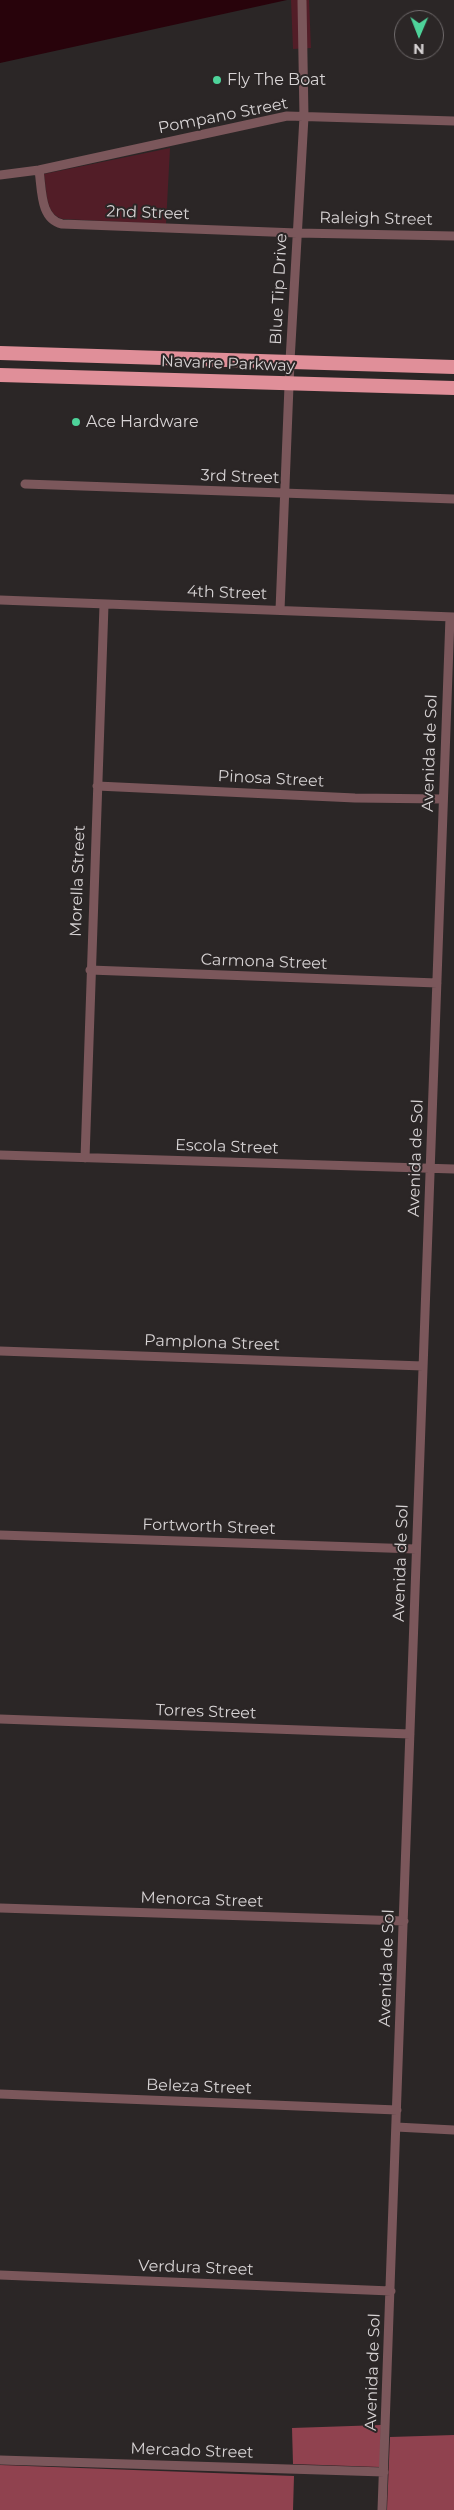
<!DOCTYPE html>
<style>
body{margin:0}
#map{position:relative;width:454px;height:2510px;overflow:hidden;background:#2b2626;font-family:Montserrat,sans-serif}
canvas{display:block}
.north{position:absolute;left:394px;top:10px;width:50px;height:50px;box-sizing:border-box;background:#2b2626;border:1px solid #706b6c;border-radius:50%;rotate:181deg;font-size:14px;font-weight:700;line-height:20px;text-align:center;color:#d7d3d4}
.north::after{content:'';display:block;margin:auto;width:18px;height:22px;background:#4ed39a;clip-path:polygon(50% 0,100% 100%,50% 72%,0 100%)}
</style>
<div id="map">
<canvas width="454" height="2510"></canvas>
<div class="north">N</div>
</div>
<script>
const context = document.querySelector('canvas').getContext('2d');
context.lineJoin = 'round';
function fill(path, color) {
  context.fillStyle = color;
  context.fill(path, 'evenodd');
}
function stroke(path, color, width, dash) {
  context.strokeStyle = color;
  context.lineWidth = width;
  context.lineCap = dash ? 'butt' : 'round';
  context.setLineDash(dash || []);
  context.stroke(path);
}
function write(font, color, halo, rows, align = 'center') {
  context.font = font + ' Montserrat,sans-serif';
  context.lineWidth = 4;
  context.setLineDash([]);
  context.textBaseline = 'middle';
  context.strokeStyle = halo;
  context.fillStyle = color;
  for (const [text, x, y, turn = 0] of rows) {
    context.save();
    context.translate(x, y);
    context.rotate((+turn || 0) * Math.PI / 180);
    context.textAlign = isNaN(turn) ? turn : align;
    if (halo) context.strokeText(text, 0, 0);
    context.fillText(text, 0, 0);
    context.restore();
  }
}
const green = new Path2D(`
 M291 0H309L311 48 293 49Z
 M170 148 166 224 63 219C45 215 47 190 44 174Z`);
const forest = new Path2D(`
 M381 2425 380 2467 293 2464 292 2428Z
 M454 2435V2510H387L390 2437Z
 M0 2465 294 2476 293 2510H0Z`);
const water = new Path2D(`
 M0 0H287L0 63Z`);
const minor = new Path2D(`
 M39 170C42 190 40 219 62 224L297 233 454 236
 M0 175 39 170 287 116 454 121
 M25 484 454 499
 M0 600 454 617
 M280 610 290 361 304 117 302 1
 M97 786 355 798 443 799
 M90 970 437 983
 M0 1155 454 1169
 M85 1158 104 605
 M0 1351 423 1366
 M0 1535 416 1549
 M0 1719 410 1734
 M0 1908 404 1921
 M0 2094 397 2110
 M396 2127 454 2130
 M0 2275 391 2291
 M0 2460 384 2472
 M382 2510 450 617`);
const trunk = new Path2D(`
 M0 353 454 367
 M0 375 454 388`);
const markers = [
 [217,80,5,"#4ed39a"],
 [76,422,5,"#4ed39a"]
];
const poiNames = [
 ["Fly The Boat",227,80],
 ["Ace Hardware",86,422]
];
const streetNames = [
 ["Pompano Street",223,116,-11],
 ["2nd Street",148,213,2],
 ["Raleigh Street",376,219,1],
 ["Blue Tip Drive",279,289,-87],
 ["Navarre Parkway",228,364,2],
 ["3rd Street",240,477,2],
 ["4th Street",227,593,2],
 ["Avenida de Sol",430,753,-88],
 ["Pinosa Street",271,779,3],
 ["Morella Street",78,881,-88],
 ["Carmona Street",264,962,2],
 ["Escola Street",227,1147,2],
 ["Avenida de Sol",416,1158,-88],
 ["Pamplona Street",212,1343,2],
 ["Fortworth Street",209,1527,2],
 ["Avenida de Sol",401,1563,-88],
 ["Torres Street",206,1712,2],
 ["Menorca Street",202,1900,2],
 ["Avenida de Sol",387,1968,-88],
 ["Beleza Street",199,2087,2],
 ["Verdura Street",196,2268,2],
 ["Avenida de Sol",373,2372,-88],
 ["Mercado Street",192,2451,2]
];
fill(green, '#521d27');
fill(forest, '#90424f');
fill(water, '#28030b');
stroke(minor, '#7b575b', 9);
stroke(trunk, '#e08f99', 14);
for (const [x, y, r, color] of markers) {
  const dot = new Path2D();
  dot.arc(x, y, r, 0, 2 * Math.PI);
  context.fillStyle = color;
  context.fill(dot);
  stroke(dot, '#2b2626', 2);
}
write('16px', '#d7d3d4', '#2b2626', poiNames, 'left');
write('16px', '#d7d3d4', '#2b2626', streetNames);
</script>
